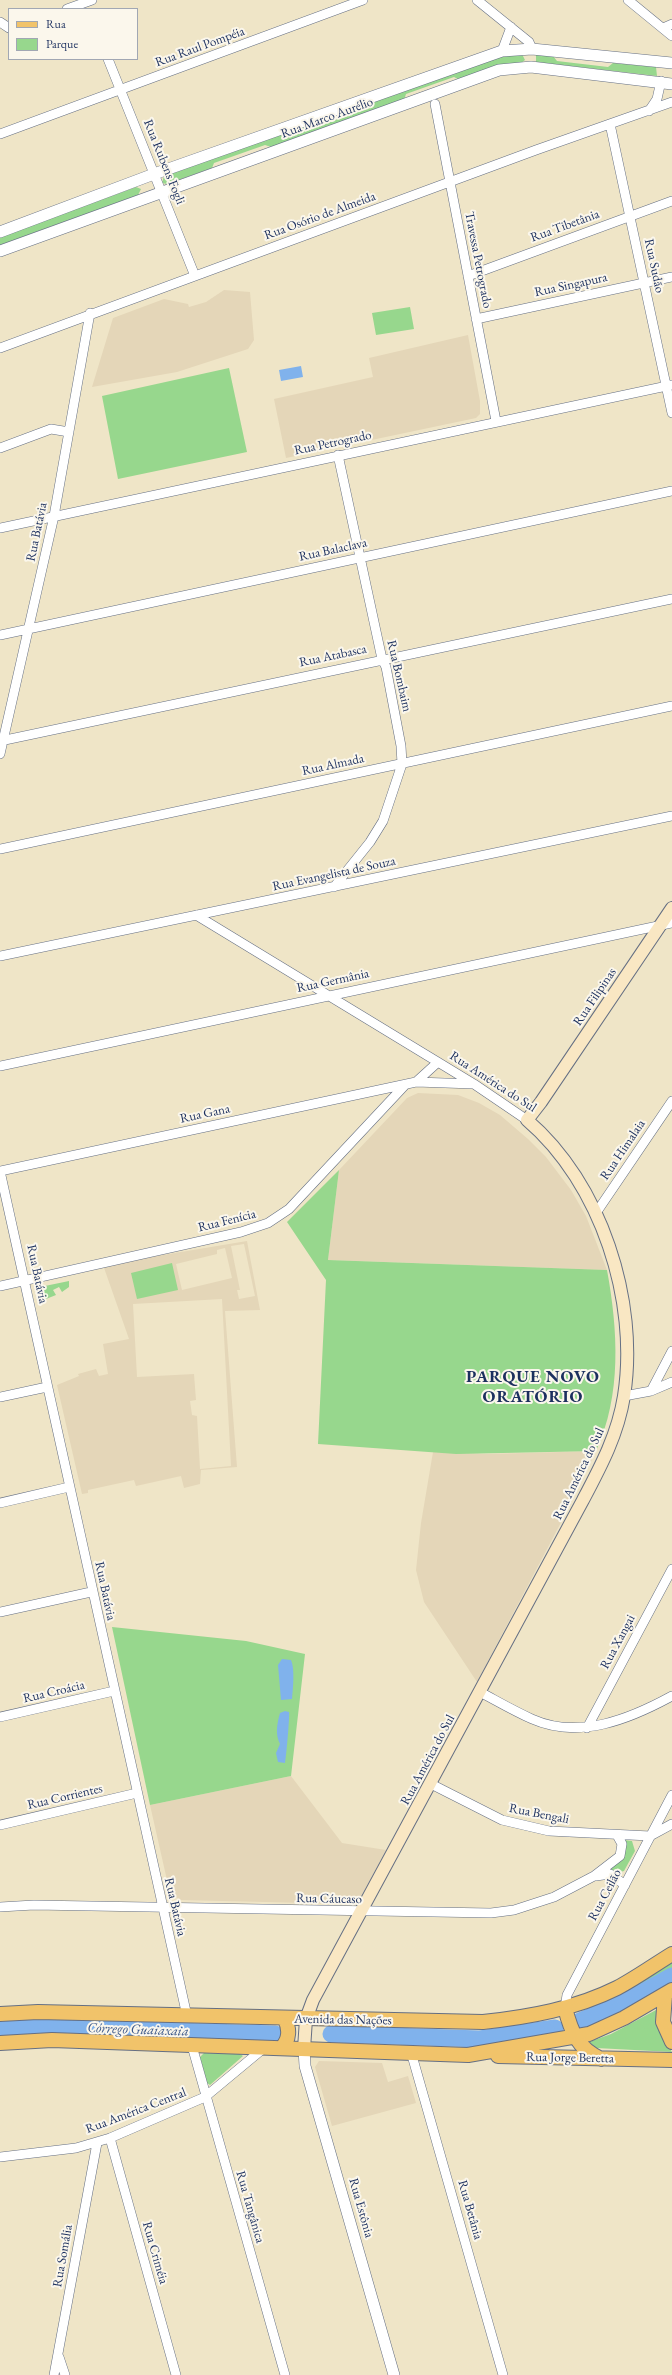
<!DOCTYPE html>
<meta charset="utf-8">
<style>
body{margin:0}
#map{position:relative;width:672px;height:2375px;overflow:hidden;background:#efe5c7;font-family:"EB Garamond",serif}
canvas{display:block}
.legend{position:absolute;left:8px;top:8px;width:130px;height:52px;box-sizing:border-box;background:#fbf7ec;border:1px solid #a1a7b3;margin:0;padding:5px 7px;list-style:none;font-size:12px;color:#1b2f5e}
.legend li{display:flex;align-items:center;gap:8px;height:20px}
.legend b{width:20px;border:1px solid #a1a7b3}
</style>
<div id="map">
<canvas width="672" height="2375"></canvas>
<ul class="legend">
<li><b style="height:5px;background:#f1c36a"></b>Rua</li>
<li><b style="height:11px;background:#97d78d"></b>Parque</li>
</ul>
</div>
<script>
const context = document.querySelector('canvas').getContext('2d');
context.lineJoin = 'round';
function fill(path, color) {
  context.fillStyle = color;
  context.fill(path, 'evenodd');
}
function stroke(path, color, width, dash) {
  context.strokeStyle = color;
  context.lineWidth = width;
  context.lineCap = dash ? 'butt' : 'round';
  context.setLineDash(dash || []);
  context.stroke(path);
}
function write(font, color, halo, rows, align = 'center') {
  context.font = font + ' "EB Garamond",serif';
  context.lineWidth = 4;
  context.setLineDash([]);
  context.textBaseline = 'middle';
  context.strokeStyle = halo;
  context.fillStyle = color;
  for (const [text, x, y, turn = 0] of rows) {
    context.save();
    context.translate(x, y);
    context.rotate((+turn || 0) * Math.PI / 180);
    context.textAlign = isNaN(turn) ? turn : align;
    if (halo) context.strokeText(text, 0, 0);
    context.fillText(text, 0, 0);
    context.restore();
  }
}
const built = new Path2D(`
 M224 290 250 292 254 340 248 349 177 372 92 387 113 318 164 299 188 304 189 307 206 302Z
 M468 335 480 401V414L476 418 286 458 274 399 373 377 369 358Z
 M418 1093 458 1095 479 1103 500 1115 528 1139 546 1157 571 1190 586 1216 607 1270 328 1260 339 1170 407 1098Z
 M247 1241 260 1310 225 1311 237 1467 201 1470 200 1484 184 1488 181 1476 136 1486 134 1480 88 1490V1493L82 1494 57 1385 79 1376 78 1374 96 1369 99 1376 108 1374 103 1344 129 1339 103 1265ZM244 1244 255 1296 239 1299 237 1290H240L231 1246ZM225 1248 232 1278 182 1290 176 1264 217 1254V1250ZM222 1299 231 1466 200 1469 197 1416 192 1415 190 1401 196 1400 194 1374 137 1377 133 1304Z
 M596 1451 566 1513 477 1682 424 1602 416 1570 421 1523 433 1452 487 1454Z
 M291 1776 342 1843 386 1850 358 1902 352 1904 179 1900 169 1889 150 1805Z
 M319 2061 382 2063 388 2082 408 2076 416 2103 332 2126 315 2067Z`);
const green = new Path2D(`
 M522 54 525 60 521 63 460 80 454 77 406 94 404 100 271 147 265 145 214 163 212 168 167 184 162 183 164 176 318 121 324 124 372 107 374 101 501 57Z
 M536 54 553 56 557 61 608 67 613 63 656 67 657 76 536 62Z
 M136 187 141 189 138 195 0 245V237Z
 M410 307 414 329 376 335 372 313Z
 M229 368 247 452 118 479 102 396Z
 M339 1170 328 1260 607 1270C618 1330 622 1395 596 1451L456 1454 318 1444 326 1280 287 1222Z
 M172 1263 178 1290 137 1299 131 1273Z
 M69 1281V1287L62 1292 59 1287 53 1290 56 1295 46 1299 39 1298 37 1291 40 1287Z
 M112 1627 246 1641 305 1654 291 1776 150 1805Z
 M624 1840 632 1841 635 1851 624 1871 616 1873 610 1870Z
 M672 1963V1972C644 1990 614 2004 583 2016L585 2010 629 1990Z
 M656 2010 659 2031 672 2052 596 2048 589 2042 611 2034Z
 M204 2053 240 2054 243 2056 210 2085 207 2083 200 2057Z`);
const water = new Path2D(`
 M301 366 303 377 281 381 279 370Z
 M282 1659 291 1660C295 1669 293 1688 292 1699L281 1700 278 1665Z
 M285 1711 289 1712C290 1715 286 1759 285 1763L278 1762 276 1753 280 1744C275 1734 277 1724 280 1713Z`);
const river = new Path2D(`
 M580 2021 617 2006 672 1976
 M0 2030 43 2027 275 2034
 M331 2034 480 2039 555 2028`);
const minor = new Path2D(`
 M477 0 529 42 532 49
 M628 0 672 36
 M67 9 92 0
 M0 22 9 28
 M663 28 672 24
 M502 51 511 27
 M108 59 195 276
 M435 104 496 421
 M649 111 657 99 661 81
 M610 124 672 413
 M0 134 363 0
 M468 276 672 201
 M476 319 672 277
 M0 348 536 150 672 102
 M0 448 51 429 69 432
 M0 528 672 385
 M0 635 672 491
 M0 741 672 599
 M0 754 54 516 90 313
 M0 849 672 706
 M334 887 370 842 383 821 402 764 401 746 386 667 382 659 338 455
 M196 915 474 1084 527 1120
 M0 956 672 816
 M0 1066 672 923
 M416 1082 438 1062
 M0 1171 187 2016
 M0 1171 416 1082 474 1084
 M596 1213 672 1101
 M0 1286 241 1232 268 1223 289 1209 406 1084
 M651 1391 672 1351
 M624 1396 651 1391 672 1382
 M0 1397 47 1387
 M0 1503 69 1487
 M0 1612 91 1592
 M480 1692C497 1701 514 1711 532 1719 579 1740 630 1719 672 1696
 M0 1717 114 1691
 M587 1728 672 1569
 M431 1784 502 1820 549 1831 650 1836 672 1824
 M0 1825 137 1793
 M596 1876 610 1874 625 1885
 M0 1907 34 1905 491 1913 514 1910 554 1897 594 1876 620 1856 622 1844 617 1835
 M565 2008 567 1995 672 1795
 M192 2046 285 2375
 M411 2052 503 2375
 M110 2138 176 2375
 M0 2157 76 2148 110 2138 205 2097 264 2048
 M59 2357 65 2375
 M54 2375 97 2143`);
const tertiary = new Path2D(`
 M0 232 154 174 502 51 532 49 672 63
 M0 251 499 70 531 67 672 84
 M304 2049 305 2066 394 2375`);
const secondary = new Path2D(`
 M304 2049 306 2019 313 2000 583 1500C601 1466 618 1434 624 1396 639 1301 601 1183 527 1120L541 1102 672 908`);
const primary = new Path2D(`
 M665 1995 663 2022 672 2042
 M565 2008C571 2031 577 2048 601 2059
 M0 2014 38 2012 483 2022C529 2017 575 2009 617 1988 636 1978 654 1965 672 1954
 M0 2043 52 2040 468 2055 589 2034 624 2018 672 1990
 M281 2048C290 2040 290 2028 284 2018
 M498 2056 672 2060`);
const streetNames = [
 ["Rua Raul Pompéia",200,47,-20],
 ["Rua Marco Aurélio",327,118,-20],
 ["Rua Rubens Fogli",164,162,68],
 ["Rua Osório de Almeida",320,216,-20],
 ["Rua Tibetânia",565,226,-20],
 ["Travessa Petrogrado",478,260,79],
 ["Rua Sudão",654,266,78],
 ["Rua Singapura",571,285,-12],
 ["Rua Petrogrado",333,443,-12],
 ["Rua Batávia",37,532,-78],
 ["Rua Balaclava",333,550,-12],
 ["Rua Atabasca",333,656,-12],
 ["Rua Bombaim",399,676,77],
 ["Rua Almada",333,765,-12],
 ["Rua Evangelista de Souza",334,874,-12],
 ["Rua Germânia",333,981,-12],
 ["Rua Filipinas",595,997,-56],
 ["Rua América do Sul",493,1082,33],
 ["Rua Gana",205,1114,-12],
 ["Rua Himalaia",623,1150,-56],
 ["Rua Fenícia",227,1221,-14],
 ["Rua Batávia",37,1274,78],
 ["Rua América do Sul",579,1474,-64],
 ["Rua Batávia",105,1591,78],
 ["Rua Xangai",618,1642,-62],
 ["Rua Croácia",54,1692,-13],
 ["Rua América do Sul",428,1760,-62],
 ["Rua Corrientes",65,1797,-13],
 ["Rua Bengali",539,1814,11],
 ["Rua Ceilão",605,1895,-62],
 ["Rua Cáucaso",329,1899,1],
 ["Rua Batávia",175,1907,77],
 ["Avenida das Nações",343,2020,1],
 ["Rua Jorge Beretta",570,2058,1],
 ["Rua América Central",136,2111,-21],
 ["Rua Tangânica",250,2207,74],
 ["Rua Estônia",361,2208,74],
 ["Rua Betânia",470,2210,74],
 ["Rua Criméia",155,2253,74],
 ["Rua Somália",63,2256,-80]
];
const waterNames = [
 ["Córrego Guaiaxaia",138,2030,2]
];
const districtNames = [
 ["PARQUE NOVO",533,1377],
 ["ORATÓRIO",533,1397]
];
fill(built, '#e4d6b8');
fill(green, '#97d78d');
fill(water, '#80b2ec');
stroke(river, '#80b2ec', 17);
stroke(minor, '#656f83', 10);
stroke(tertiary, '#656f83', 12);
stroke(secondary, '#656f83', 14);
stroke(primary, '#656f83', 16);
stroke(minor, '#fff', 9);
stroke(tertiary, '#fff', 11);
stroke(secondary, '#f9e7c3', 12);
stroke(primary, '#f1c36a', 14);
write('13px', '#1b2f5e', '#fbf7ec', streetNames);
write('italic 14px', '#395689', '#fbf7ec', waterNames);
context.letterSpacing = '1px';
write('bold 17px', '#1b2f5e', '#fbf7ec', districtNames);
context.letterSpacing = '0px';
</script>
